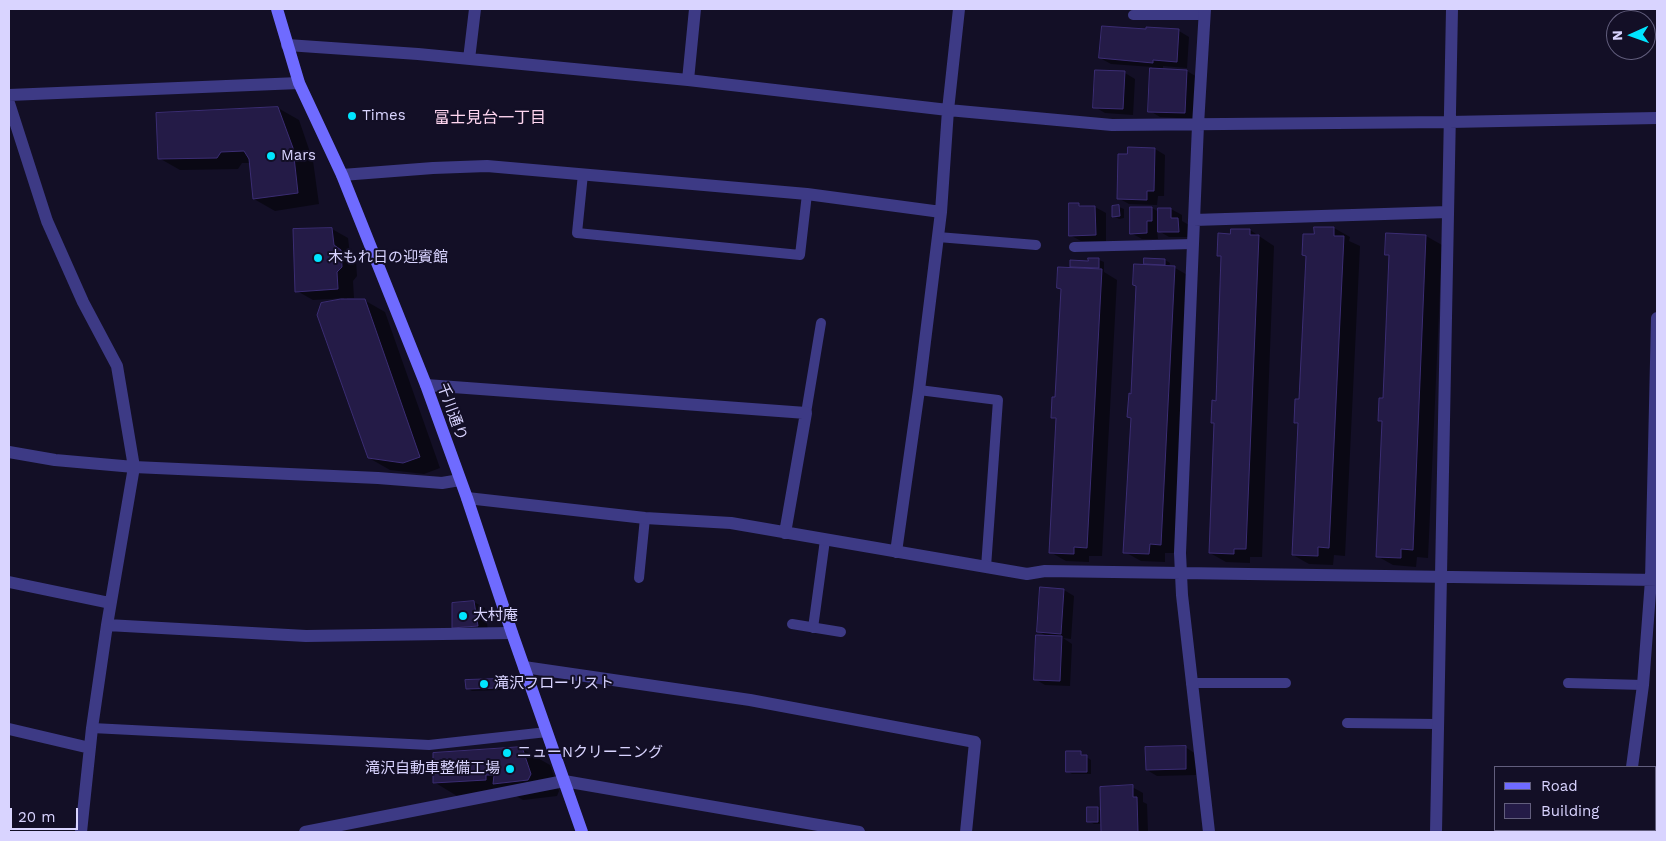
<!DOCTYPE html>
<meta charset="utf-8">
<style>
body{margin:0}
#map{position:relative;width:1666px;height:841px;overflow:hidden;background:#130f26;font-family:"Work Sans",sans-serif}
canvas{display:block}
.frame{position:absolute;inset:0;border:10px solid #d9d4ff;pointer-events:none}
.legend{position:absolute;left:1494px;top:766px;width:162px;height:65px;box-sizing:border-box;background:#130f26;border:1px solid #625e7d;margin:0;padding:6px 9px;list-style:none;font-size:15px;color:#d9d4ff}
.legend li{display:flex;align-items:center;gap:10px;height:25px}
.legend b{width:25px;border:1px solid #625e7d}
.north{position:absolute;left:1606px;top:10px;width:50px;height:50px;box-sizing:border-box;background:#130f26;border:1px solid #625e7d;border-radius:50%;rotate:268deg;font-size:14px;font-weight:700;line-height:20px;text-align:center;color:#d9d4ff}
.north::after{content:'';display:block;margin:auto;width:18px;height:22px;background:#00e5ff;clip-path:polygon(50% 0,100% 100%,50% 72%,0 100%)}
.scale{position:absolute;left:10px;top:808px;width:68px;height:22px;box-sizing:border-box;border:2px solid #d9d4ff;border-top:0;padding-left:6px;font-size:15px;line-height:18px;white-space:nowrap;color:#d9d4ff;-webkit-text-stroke:4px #130f26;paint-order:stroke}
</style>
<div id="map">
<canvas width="1666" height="841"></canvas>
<div class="frame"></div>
<ul class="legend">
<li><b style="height:6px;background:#6f6bff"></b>Road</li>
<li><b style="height:14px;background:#241b47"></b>Building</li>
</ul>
<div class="north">N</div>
<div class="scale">20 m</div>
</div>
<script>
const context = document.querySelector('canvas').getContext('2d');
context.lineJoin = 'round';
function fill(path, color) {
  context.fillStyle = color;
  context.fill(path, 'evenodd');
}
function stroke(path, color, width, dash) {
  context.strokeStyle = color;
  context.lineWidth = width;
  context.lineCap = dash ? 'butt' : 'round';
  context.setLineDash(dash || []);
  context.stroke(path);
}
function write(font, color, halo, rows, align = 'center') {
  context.font = font + ' "Work Sans","Noto Sans JP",sans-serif';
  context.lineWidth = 4;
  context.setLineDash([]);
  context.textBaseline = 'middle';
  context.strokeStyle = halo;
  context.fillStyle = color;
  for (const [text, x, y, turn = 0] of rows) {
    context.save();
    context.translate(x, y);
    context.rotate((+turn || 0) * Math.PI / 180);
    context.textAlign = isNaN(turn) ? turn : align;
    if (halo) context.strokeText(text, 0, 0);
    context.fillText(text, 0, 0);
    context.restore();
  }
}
const shadow = new Path2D(`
 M1168 9H1196V11L1171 10Z
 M1148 28 1179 31 1189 37 1187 68 1163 66V70L1187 71 1197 77 1195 119 1160 117 1150 111 1152 67 1111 64 1100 58 1147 30Z
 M1125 73 1135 79 1133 115 1105 113 1095 107Z
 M278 108 299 120 313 161 319 204 275 211 254 199 251 163H242L238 169 180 170 159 158Z
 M1155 149 1165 155 1164 196H1158L1157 205 1129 204 1118 198 1129 155Z
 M1078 204 1083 207H1095L1106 213V241H1081L1070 235Z
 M1119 207 1124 209V218L1119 219 1114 216Z
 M1152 208 1159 212V209H1171L1182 215V221L1189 225V237H1169L1157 230 1158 239H1142L1131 233Z
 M1334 228 1350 237 1349 241 1360 246 1345 556 1334 555 1333 565 1309 564 1293 555 1299 425 1295 423 1300 401 1307 257 1303 255 1315 236Z
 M332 229 348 238 350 255 356 260 357 276 353 281 354 298H347V300H364L385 312 440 468 424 474 390 470 369 458 344 298 313 300 297 291Z
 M1232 230H1250L1274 246 1262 557H1250V563L1226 562 1210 553 1216 424 1212 423 1217 402 1223 257 1219 255 1232 235Z
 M1387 234 1426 236 1442 245 1428 558 1417 557 1416 567 1393 565 1377 556 1383 422 1379 420 1384 399 1390 256 1387 254Z
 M1099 260 1104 262V272L1117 280 1102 556H1089V562L1066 561 1050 552 1057 420 1052 417 1056 398 1062 290 1058 288 1076 269 1071 266Z
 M1165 260 1170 263 1169 267 1175 268 1191 277 1176 553H1165V562L1141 561 1125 552 1132 419 1129 417 1151 266 1146 263Z
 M1064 590 1074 596 1071 639 1063 638 1072 644 1070 686 1045 685 1035 679 1048 637 1038 631Z
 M474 602 485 608 488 631 454 627Z
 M496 680 501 683 502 690 472 691 467 688Z
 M1185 747 1196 754V775L1157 776 1147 770Z
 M522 749 550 765 559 791 557 796 523 800 516 796 462 799 434 782Z
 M1080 753 1091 760V774H1072L1068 771Z
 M1132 787 1143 793V802L1147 804 1148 832H1102V824H1094L1089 821 1097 809 1102 811Z`);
const building = new Path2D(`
 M1102 26 1146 29V27L1179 29 1177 62 1153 60V63L1099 58Z
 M1150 68 1187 70 1185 113 1148 112Z
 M1095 70 1125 71 1123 109 1093 108Z
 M278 107 293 148 298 193 253 199 249 159 244 151 221 152 217 158 158 159 156 113Z
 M1128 147 1155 148 1154 191H1147V200L1117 199 1118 154H1127Z
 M1069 203H1079V206H1095L1096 235 1069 236Z
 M1119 205 1120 216 1112 217V206Z
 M1130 207H1152V221H1147V233L1130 234Z
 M1158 208H1171V218H1178L1179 232H1158Z
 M1314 227H1334V236H1344L1329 548 1318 547V556L1292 555 1298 423H1294L1295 399H1299L1306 256 1302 255 1303 234H1314Z
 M332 228 334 245 341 250 342 267 337 272 338 289 295 292 293 229Z
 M1231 229H1250V235H1259L1246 549H1234V554L1209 553 1214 423H1211L1212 400 1216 401 1221 256H1217L1218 233 1230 234Z
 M1386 233 1426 235 1413 550 1401 549V558L1376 557 1382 421H1378L1379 398H1383L1389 255H1385Z
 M1088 258H1099V268L1070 267V260L1088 261Z
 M1144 258 1165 259V265L1144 264Z
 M1134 264 1175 266 1161 545 1150 544 1149 554 1123 553 1131 418 1127 417 1129 393 1131 394 1136 286 1133 285Z
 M1058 267 1102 269 1087 548 1074 547V554L1049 553 1056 418H1051L1052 397H1055L1061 289 1057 288Z
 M341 299H365L420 457 403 463 368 458 317 315 321 303Z
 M1040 587 1064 589 1061 634 1037 632Z
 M474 601 478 626 452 628V603Z
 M1036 635 1062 636 1060 681 1034 680Z
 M497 679V688L466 689 465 680Z
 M1186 746V769L1146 770 1145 747Z
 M522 747 531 774 528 780 493 784 494 775H486V780L433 783V753Z
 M1066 751H1081V755H1087V772H1066Z
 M1133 785V797H1137L1138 832H1101L1100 787Z
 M1087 807H1098V822H1087Z`);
const service = new Path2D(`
 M1133 15H1205
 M583 174 577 233 800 255 807 194
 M938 237 1036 245
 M1074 247 1193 244
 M919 390 998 400 986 567
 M806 413 821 323
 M639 578 645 518
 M792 624 841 632
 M813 628 825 540
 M1191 683H1286
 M1568 683 1643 685
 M1347 723 1437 724
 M92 728 429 745 547 732`);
const minor = new Path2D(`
 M1205 9 1198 125 1180 553 1182 595 1209 832
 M287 45 418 54 688 80 948 110 1112 125 1449 122 1657 118
 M469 59 475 9
 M688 80 695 9
 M9 95 299 83
 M9 103 47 221 83 302 117 366 134 467 107 625 92 728 81 832
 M342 175 433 168 487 166 807 194 941 212
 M1194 220 1448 212
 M426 385 806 413 785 533
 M9 452 55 460 134 467 378 478 442 483 460 480
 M467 498 645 518 731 523 1027 574 1045 571 1657 580
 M896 552 919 390 941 212 948 110 959 9
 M9 582 110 603
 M107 625 306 636 512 633
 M524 667 750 700 975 742 966 832
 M9 729 90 748
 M1632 767 1643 685 1651 580 1657 318
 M305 832 564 781 859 832
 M1436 832 1452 9
 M1624 832V830`);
const secondary = new Path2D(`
 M277 9 299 83 342 175 426 385 467 498 512 633 582 832`);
const markers = [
 [352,116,5,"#00e5ff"],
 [271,156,5,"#00e5ff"],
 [318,258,5,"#00e5ff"],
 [463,616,5,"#00e5ff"],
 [484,684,5,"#00e5ff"],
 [507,753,5,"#00e5ff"],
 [510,769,5,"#00e5ff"]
];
const poiNames = [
 ["Times",362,116],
 ["Mars",281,156],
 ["木もれ日の迎賓館",328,258],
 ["大村庵",473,616],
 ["滝沢フローリスト",494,684],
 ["ニューNクリーニング",517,753],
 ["滝沢自動車整備工場",500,769,"right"]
];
const streetNames = [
 ["千川通り",452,412,70]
];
const neighbourhoodNames = [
 ["富士見台一丁目",490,118]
];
fill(shadow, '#0007');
fill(building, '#241b47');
stroke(building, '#3b2d73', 1);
stroke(service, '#3d3a85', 10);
stroke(minor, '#3d3a85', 12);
stroke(secondary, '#6f6bff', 12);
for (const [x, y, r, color] of markers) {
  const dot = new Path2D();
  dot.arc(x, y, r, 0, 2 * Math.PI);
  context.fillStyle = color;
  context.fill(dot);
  stroke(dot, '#130f26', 2);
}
write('15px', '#d9d4ff', '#130f26', poiNames, 'left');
write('15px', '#d9d4ff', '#130f26', streetNames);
write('16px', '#ffd6f0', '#130f26', neighbourhoodNames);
</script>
